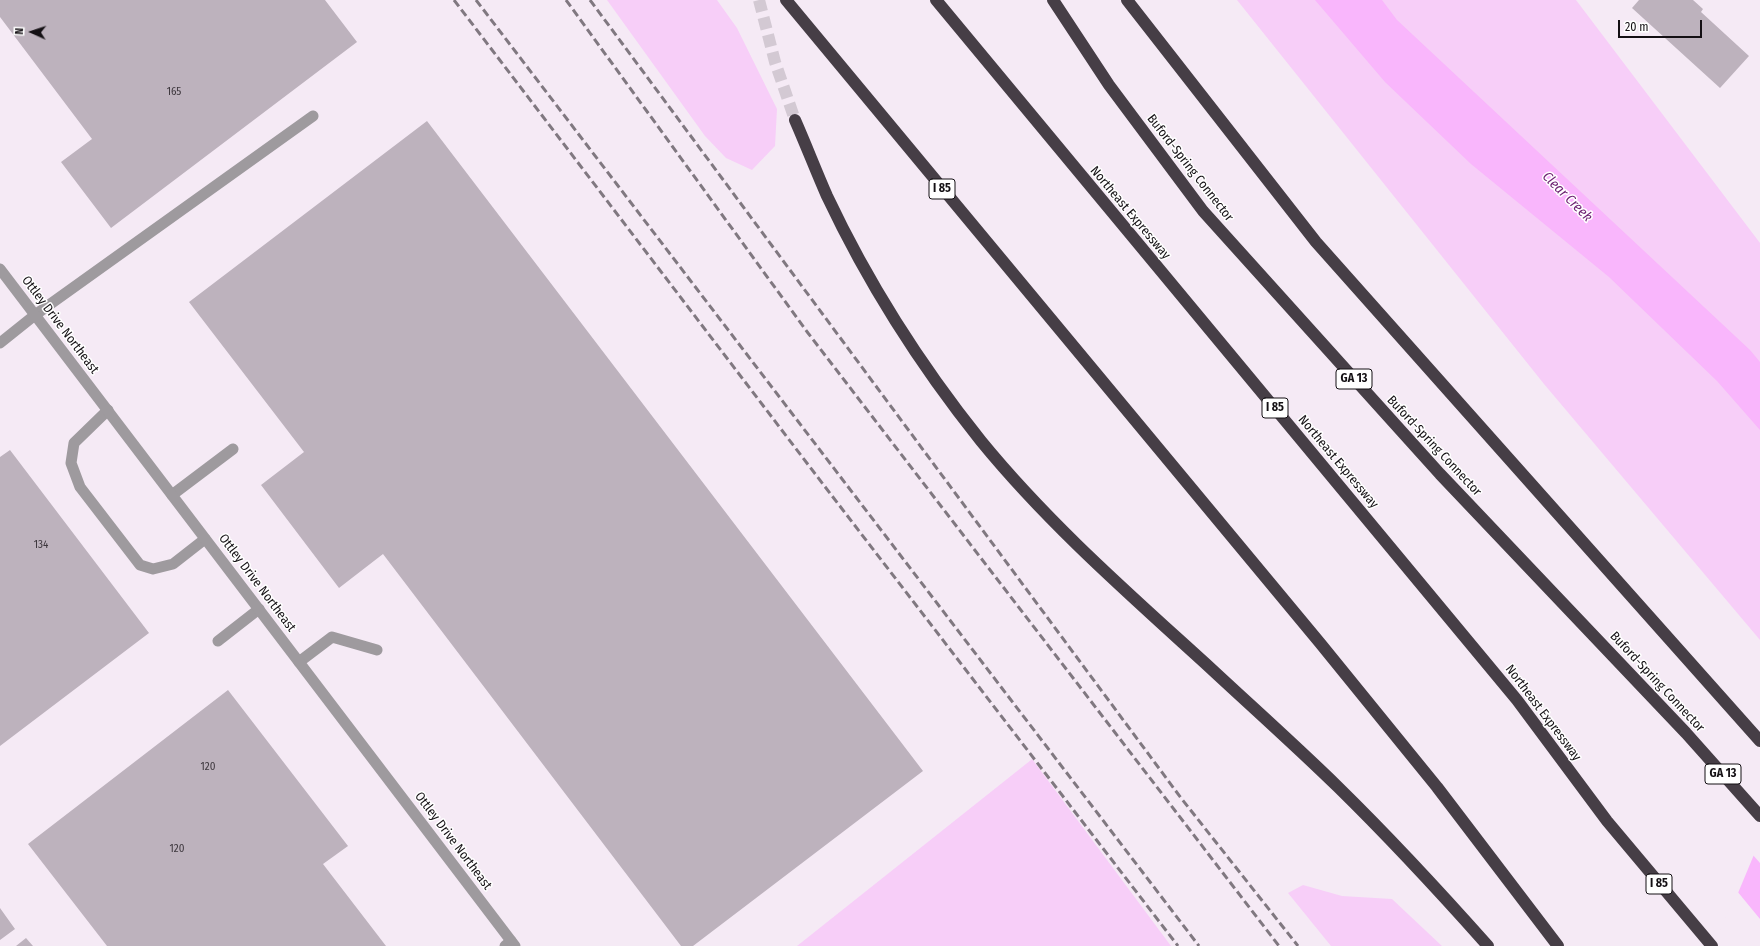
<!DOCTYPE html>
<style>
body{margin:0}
#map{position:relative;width:1760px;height:946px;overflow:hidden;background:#f5eaf5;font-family:"Fira Sans Condensed",sans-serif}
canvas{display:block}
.north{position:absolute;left:12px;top:12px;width:40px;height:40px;-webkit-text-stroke:3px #fff;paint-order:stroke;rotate:273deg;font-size:11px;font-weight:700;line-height:16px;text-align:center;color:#141014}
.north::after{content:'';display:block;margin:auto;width:14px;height:18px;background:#141014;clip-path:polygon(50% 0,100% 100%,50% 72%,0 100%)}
.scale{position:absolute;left:1618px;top:20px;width:84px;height:18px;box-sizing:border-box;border:2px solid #141014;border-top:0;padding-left:5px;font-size:12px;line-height:14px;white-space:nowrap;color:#141014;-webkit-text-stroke:3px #fff;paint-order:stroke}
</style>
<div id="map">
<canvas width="1760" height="946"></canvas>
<div class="north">N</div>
<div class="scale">20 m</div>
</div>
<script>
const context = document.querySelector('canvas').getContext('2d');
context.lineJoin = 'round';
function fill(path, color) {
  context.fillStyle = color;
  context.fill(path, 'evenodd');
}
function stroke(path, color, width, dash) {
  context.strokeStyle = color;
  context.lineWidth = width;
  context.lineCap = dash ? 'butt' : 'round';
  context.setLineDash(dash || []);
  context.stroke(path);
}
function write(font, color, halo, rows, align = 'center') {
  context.font = font + ' "Fira Sans Condensed",sans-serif';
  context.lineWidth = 3;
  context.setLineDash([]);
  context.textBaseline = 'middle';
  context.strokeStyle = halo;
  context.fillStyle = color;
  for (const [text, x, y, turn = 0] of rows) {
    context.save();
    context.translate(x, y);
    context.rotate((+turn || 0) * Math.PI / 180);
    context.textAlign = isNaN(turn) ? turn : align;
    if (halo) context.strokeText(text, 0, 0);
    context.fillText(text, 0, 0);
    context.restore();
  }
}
const green = new Path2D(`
 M607 0H717L737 28 777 109 775 146 752 170 726 158 705 136Z
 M1237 0H1576L1760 243V640L1544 384Z
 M1032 759 1171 946H797L1031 760Z
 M1303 885 1342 896 1392 899 1442 946H1331L1288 893Z`);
const water = new Path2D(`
 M1315 0H1382L1397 20 1750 350 1760 362V430L1717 381 1609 277 1471 164 1385 82Z
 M1760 838V946H1716L1758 845Z`);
const pier = new Path2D(`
 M1760 836V863L1752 854Z
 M1737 891 1760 919V946H1714Z`);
const building = new Path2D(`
 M0 0H325L357 42 111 228 61 162 92 139 0 17Z
 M1639 0H1693L1703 9 1701 12 1749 56 1720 88 1632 8Z
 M427 121 923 771 693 946H681L383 554 339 588 261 485 304 452 189 302Z
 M10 450 149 633 0 746V457Z
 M228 690 348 846 323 864 386 946H107L28 844Z
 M0 908 15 929 0 940Z
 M26 938 33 946H16Z`);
const motorwayTunnel = new Path2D(`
 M759 0 775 62 795 120`);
const service = new Path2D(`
 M0 343 35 315 313 116
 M108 410 74 443 71 463 80 487 140 565 153 569 173 564 205 539
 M172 495 233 449
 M218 641 259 609
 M299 662 332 637 377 650
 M505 946 511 941`);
const tertiary = new Path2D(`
 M0 269 515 946`);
const motorway = new Path2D(`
 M786 0 1320 643 1437 787 1558 946
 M936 0 1517 700 1607 821 1712 946
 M1053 0 1109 85 1203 211 1440 474 1686 733 1760 816
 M1127 0 1316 242 1760 741
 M795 120C806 145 816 171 827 196 868 283 921 366 981 441 1048 523 1128 593 1206 664 1250 705 1295 745 1338 787 1390 838 1440 892 1488 946`);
const rail = new Path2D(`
 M454 0 816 475 1178 946
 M476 0 1199 946
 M566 0 808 333 1279 946
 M590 0 1181 798 1298 946`);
const numberNames = [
 ["165",174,92],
 ["134",41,545],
 ["120",208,767],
 ["120",177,849]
];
const shields = [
 [942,189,26],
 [1354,379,36],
 [1275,408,26],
 [1723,774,36],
 [1659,884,26]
];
const shieldNames = [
 ["I 85",942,189],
 ["GA 13",1354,379],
 ["I 85",1275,408],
 ["GA 13",1723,774],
 ["I 85",1659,884]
];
const streetNames = [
 ["Buford-Spring Connector",1190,168,52],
 ["Northeast Expressway",1130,213,50],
 ["Ottley Drive Northeast",60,325,53],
 ["Buford-Spring Connector",1434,446,47],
 ["Northeast Expressway",1338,462,50],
 ["Ottley Drive Northeast",257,583,53],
 ["Buford-Spring Connector",1657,682,47],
 ["Northeast Expressway",1543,713,53],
 ["Ottley Drive Northeast",453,841,53]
];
const waterNames = [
 ["Clear Creek",1567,197,45]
];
fill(green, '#f7cef8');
fill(water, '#f9b6fc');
fill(pier, '#f5eaf5');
fill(building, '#bdb2bd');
stroke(motorwayTunnel, '#d3c9d3', 12, [12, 6]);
stroke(service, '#9e9a9e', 11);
stroke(tertiary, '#9e9a9e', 11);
stroke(motorway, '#463e46', 12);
stroke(rail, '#807880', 3, [8, 4]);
write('11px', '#3e383e', null, numberNames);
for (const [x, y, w] of shields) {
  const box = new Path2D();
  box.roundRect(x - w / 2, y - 10, w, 20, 3);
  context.fillStyle = '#fff';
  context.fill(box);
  stroke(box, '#141014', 1);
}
write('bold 12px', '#141014', null, shieldNames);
write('13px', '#141014', '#fff', streetNames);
write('italic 14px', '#6c1f71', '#fff', waterNames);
</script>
